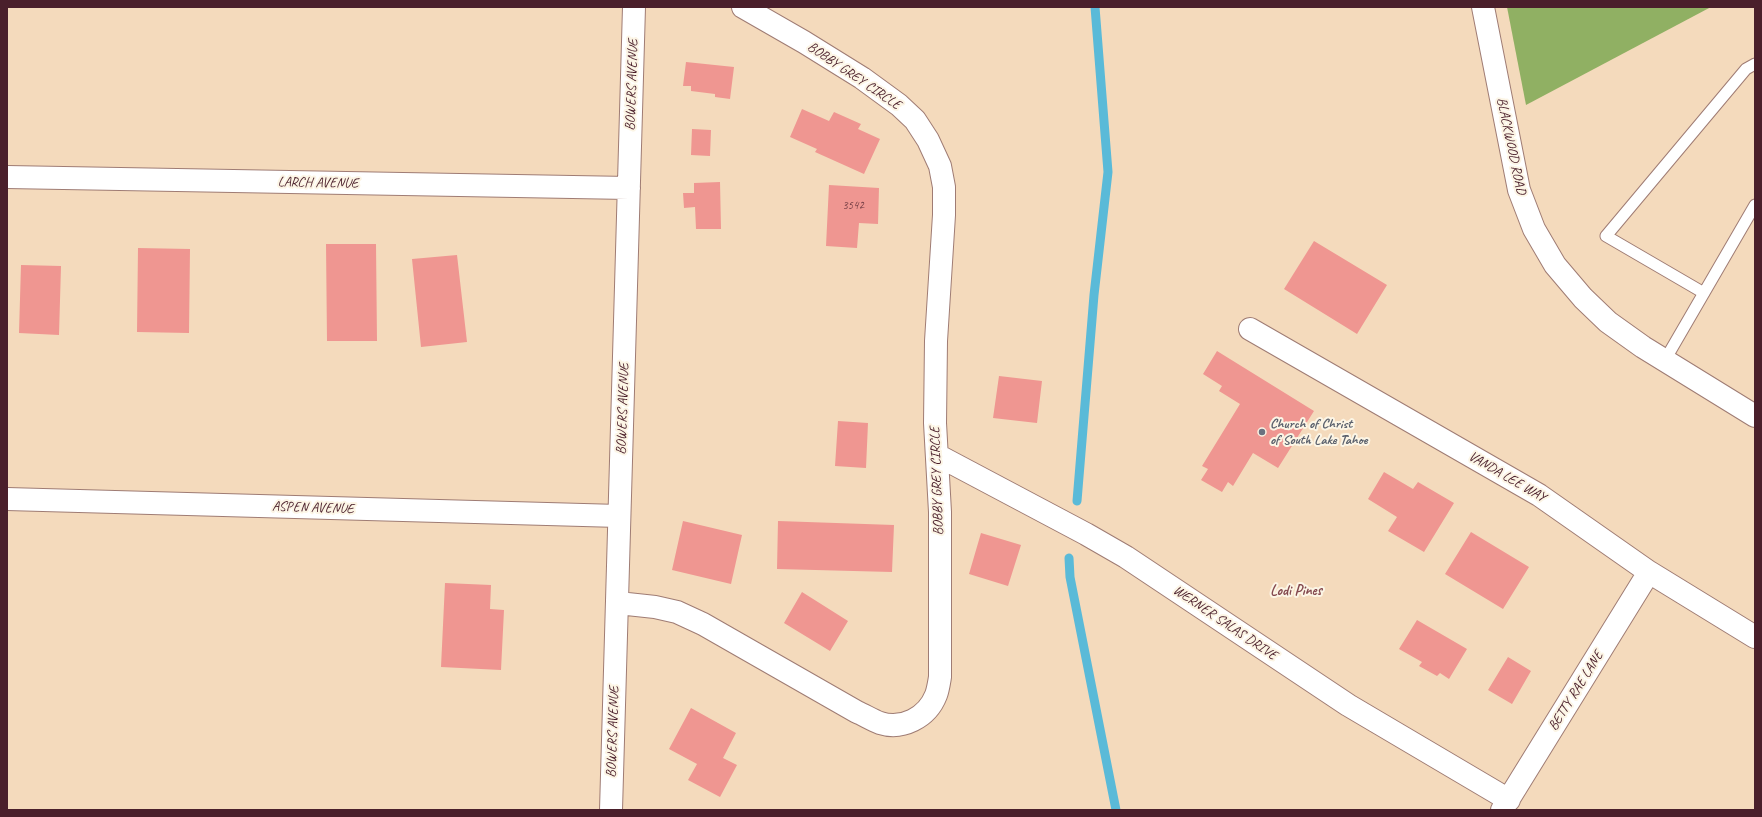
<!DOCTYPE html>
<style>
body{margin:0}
#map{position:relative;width:1762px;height:817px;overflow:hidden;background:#f4dabc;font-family:Caveat,sans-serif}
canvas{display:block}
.frame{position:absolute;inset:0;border:8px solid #4a1f2b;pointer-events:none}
</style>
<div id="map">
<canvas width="1762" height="817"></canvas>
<div class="frame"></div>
</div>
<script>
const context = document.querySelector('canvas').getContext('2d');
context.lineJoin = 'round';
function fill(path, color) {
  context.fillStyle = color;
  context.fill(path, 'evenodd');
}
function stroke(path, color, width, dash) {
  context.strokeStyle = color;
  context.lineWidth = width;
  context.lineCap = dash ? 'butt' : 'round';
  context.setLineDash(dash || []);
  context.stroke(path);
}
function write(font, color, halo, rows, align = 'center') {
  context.font = font + ' Caveat,sans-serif';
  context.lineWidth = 4;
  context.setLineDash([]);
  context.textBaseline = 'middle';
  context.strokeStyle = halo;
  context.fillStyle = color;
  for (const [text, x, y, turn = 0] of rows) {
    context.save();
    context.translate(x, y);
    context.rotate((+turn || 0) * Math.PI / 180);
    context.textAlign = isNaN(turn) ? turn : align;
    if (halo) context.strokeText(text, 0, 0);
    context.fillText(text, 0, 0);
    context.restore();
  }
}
const forest = new Path2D(`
 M1507 7H1711L1526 105Z`);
const stream = new Path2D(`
 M1077 501 1094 295 1108 172 1095 7
 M1069 558 1070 577 1116 810`);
const building = new Path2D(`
 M686 62 734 67 730 99 715 97V94L691 91V86H683Z
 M802 109 829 121 834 112 861 124 858 129 880 139 864 174 815 152 817 149 790 137Z
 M692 129 711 130 710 156 691 155Z
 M720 182 721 229H696L695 207 684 208 683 193H694V183Z
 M829 185 879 188 878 224 859 223 857 248 826 246Z
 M1314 241 1387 285 1357 334 1284 289Z
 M326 244H376L377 341H327Z
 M138 248 190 249 189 333 137 332Z
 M457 255 467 342 421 347 412 259Z
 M21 265 61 266 59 335 19 333Z
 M1217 351 1314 411 1278 468 1253 453 1233 486 1228 482 1222 492 1201 480 1208 469 1202 466 1240 404 1219 391 1222 386 1203 374Z
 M999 376 1042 381 1037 423 993 418Z
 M838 421 868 423 866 468 835 466Z
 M1384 472 1413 489 1418 482 1454 503 1424 552 1388 531 1397 517 1368 499Z
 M683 521 742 535 731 584 672 570Z
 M778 521 894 525 892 572 777 569Z
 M1471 532 1529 567 1503 609 1445 574Z
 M981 533 1021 545 1008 586 969 574Z
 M445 583 491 585 490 609 504 610 501 670 441 667Z
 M802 592 848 621 830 651 784 623Z
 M1417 620 1467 649 1449 679 1440 673 1437 676 1419 666 1422 662 1399 649Z
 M1508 657 1531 671 1512 704 1488 690Z
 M691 708 736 733 723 758 737 765 720 797 688 780 697 764 669 749Z`);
const service = new Path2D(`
 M1704 293 1606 236 1746 69 1755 64
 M1665 360 1755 205`);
const minor = new Path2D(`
 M7 177 629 188
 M1250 329 1539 495 1649 572 1755 637
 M937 455 1086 534 1126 557 1348 705 1509 800
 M7 499 619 516
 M618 603 655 607 677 612 703 624 857 712C864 715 872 720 880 723 902 730 927 718 936 695 938 690 939 683 940 677V512L935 423 936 341 944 215V187L940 166 928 140 915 120 899 105 862 78 804 42 743 7
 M611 810 634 7
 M1502 810 1649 572`);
const tertiary = new Path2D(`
 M1483 7 1519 190 1534 229 1555 265 1583 298 1608 322 1643 347 1755 416`);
const markers = [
 [1262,432,4,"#6b7280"]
];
const numberNames = [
 ["3542",853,206]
];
const streetNames = [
 ["BOBBY GREY CIRCLE",854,76,34],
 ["BOWERS AVENUE",632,85,-88],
 ["BLACKWOOD ROAD",1511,146,78],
 ["LARCH AVENUE",318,183,1],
 ["BOWERS AVENUE",623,409,-88],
 ["VANDA LEE WAY",1507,477,30],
 ["BOBBY GREY CIRCLE",937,481,-92],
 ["ASPEN AVENUE",313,508,2],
 ["WERNER SALAS DRIVE",1225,623,34],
 ["BETTY RAE LANE",1576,691,-58],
 ["BOWERS AVENUE",613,732,-88]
];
const worshipNames = [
 ["Church of Christ",1270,424],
 ["of South Lake Tahoe",1270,440]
];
const neighbourhoodNames = [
 ["Lodi Pines",1296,591]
];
fill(forest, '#90b063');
stroke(stream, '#5abad8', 9);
fill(building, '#ef9691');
stroke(service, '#9f7c74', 13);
stroke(minor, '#9f7c74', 24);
stroke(tertiary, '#9f7c74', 24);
stroke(service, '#fff', 11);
stroke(minor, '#fff', 22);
stroke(tertiary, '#fff', 22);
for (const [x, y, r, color] of markers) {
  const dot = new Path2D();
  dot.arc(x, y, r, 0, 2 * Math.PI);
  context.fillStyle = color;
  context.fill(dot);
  stroke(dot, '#fcf5e5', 1.5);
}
write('12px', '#733d44', null, numberNames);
write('14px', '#4a1f2b', '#fcf5e5', streetNames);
write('bold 14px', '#5b616d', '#fcf5e5', worshipNames, 'left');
write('bold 15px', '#84494f', '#fcf5e5', neighbourhoodNames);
</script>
